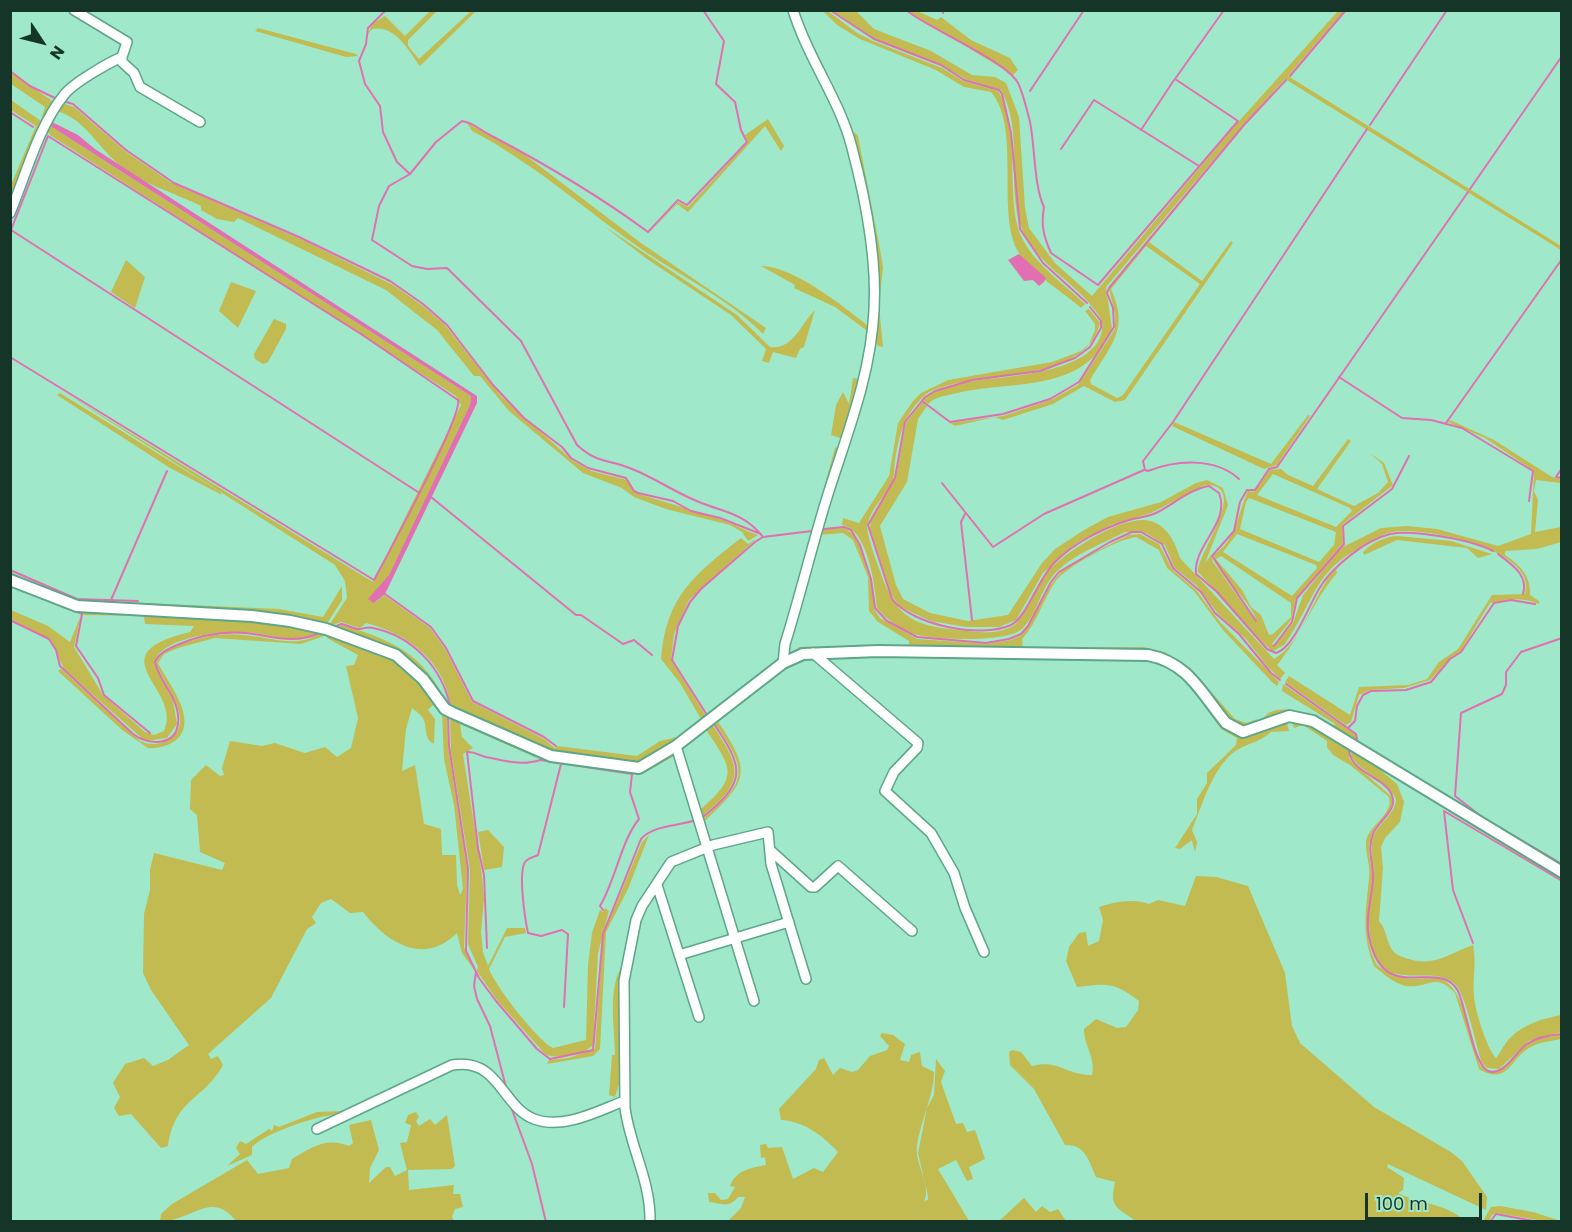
<!DOCTYPE html>
<style>
body{margin:0}
#map{position:relative;width:1572px;height:1232px;overflow:hidden;background:#9fe9ca;font-family:Poppins,sans-serif}
canvas{display:block}
.frame{position:absolute;inset:0;border:12px solid #163529;pointer-events:none}
.north{position:absolute;left:12px;top:12px;width:60px;height:60px;-webkit-text-stroke:4px #9fe9ca;paint-order:stroke;rotate:125deg;font-size:16px;font-weight:700;line-height:24px;text-align:center;color:#163529}
.north::after{content:'';display:block;margin:auto;width:21px;height:27px;background:#163529;clip-path:polygon(50% 0,100% 100%,50% 72%,0 100%)}
.scale{position:absolute;left:1365px;top:1193px;width:117px;height:27px;box-sizing:border-box;border:3px solid #163529;border-top:0;padding-left:8px;font-size:18px;line-height:21px;white-space:nowrap;color:#163529;-webkit-text-stroke:4px #9fe9ca;paint-order:stroke}
</style>
<div id="map">
<canvas width="1572" height="1232"></canvas>
<div class="frame"></div>
<div class="north">N</div>
<div class="scale">100 m</div>
</div>
<script>
const context = document.querySelector('canvas').getContext('2d');
context.lineJoin = 'round';
function fill(path, color) {
  context.fillStyle = color;
  context.fill(path, 'evenodd');
}
function stroke(path, color, width, dash) {
  context.strokeStyle = color;
  context.lineWidth = width;
  context.lineCap = dash ? 'butt' : 'round';
  context.setLineDash(dash || []);
  context.stroke(path);
}
const green = new Path2D(`
 M430 11H437L408 40V46L419 59 471 11H476L420 66C409 51 395 24 372 29L368 34 372 24 385 16 405 36Z
 M823 11H828L857 33 873 41 942 68 963 81 998 91C1020 121 1007 193 1018 228 1028 260 1062 282 1085 304L1081 308C1063 292 1031 273 1019 253 995 215 1022 128 991 92L964 87 936 70 860 39 837 25Z
 M833 11H856L874 29 931 51 972 75 995 77 1006 83 1019 117 1025 208 1029 228 1055 263 1092 296 1240 120 1338 11H1344L1288 76 1561 246V250L1285 79 1243 125 1106 287 1112 329C1084 396 1010 379 953 394 944 396 935 397 928 404L923 400 926 397C940 388 957 383 974 381 1007 376 1108 373 1102 321 1082 284 1036 267 1021 227 1006 186 1024 130 1001 90L965 79 941 65 873 38Z
 M908 11H917L937 20 941 17 971 40 1010 58 1018 70 1013 75Z
 M258 28 356 54 358 56 346 57 255 31Z
 M11 73 54 102 11 208V185L36 126 11 110V100L41 121 45 107 11 84Z
 M62 103 74 107 125 151 170 182 305 241 393 285 423 306 445 325 502 397 572 460 591 471 627 480 635 493C663 501 691 510 719 519 733 523 745 531 758 535L748 541 742 532 730 525 666 509 634 497 622 488 583 473 509 411 480 376H474L437 330 386 290 238 218 234 222 217 219 201 210V206C171 191 140 184 116 162 96 144 84 119 57 111Z
 M768 119 784 146 781 151 765 126 688 212 677 204 649 233 678 202 688 207 748 142 745 135Z
 M467 123 525 155 641 243 766 328 763 334C729 299 680 276 640 248 584 209 532 162 472 131Z
 M49 125 471 396 470 405 389 575 378 590 375 603 384 595 430 628 445 649 472 702 544 739 555 748 557 746 637 756 660 741 677 737 675 739 647 759 632 762 553 752 451 709C446 662 409 634 366 623L360 628 341 622 328 627 347 598 345 581 335 565 62 391 373 582 461 405 456 396 50 135 46 129Z
 M853 131 858 136 880 249 883 267 879 306 883 347 878 346 875 339 863 179Z
 M1207 171 1149 242 1202 281 1231 241 1233 243 1125 400 1115 402 1084 386 1053 404 1003 420 995 417 955 426 950 423 1003 416 1051 400 1078 385 1115 329V314L1109 289ZM1146 246 1200 284 1123 395 1117 398 1091 384 1090 380C1110 346 1130 330 1111 289Z
 M604 226 737 315 770 347C794 350 801 323 815 310L804 347 800 349 796 358 773 352 769 363 762 361 766 349 731 315 647 259Z
 M126 260 145 277 135 308 111 292Z
 M761 266C796 267 842 306 871 328L870 333 835 307 794 288 795 285Z
 M231 282 256 291 238 328 219 311Z
 M1089 309 1100 323C1087 379 998 372 953 384 944 387 931 389 924 396 904 415 899 435 895 461 894 466 895 474 893 479 887 496 870 508 867 527 869 542 875 557 880 571 897 621 916 626 967 631 984 633 1002 634 1016 624 1027 608 1035 587 1047 572 1065 552 1117 519 1144 520 1165 521 1175 541 1180 558L1274 659C1305 641 1311 595 1336 569L1337 573C1313 601 1301 636 1277 665L1285 673 1280 679 1267 666 1246 639 1219 615 1197 586 1174 567 1165 545 1146 533 1125 532C1100 545 1065 557 1049 581 1039 596 1035 617 1022 629 1006 643 933 640 914 634 900 629 886 619 877 608 875 585 868 530 842 525L843 518 859 523 889 476 898 423 913 401 921 393 948 380 1052 362 1081 351 1089 344 1095 330V324L1085 311Z
 M274 319 286 324V329L268 362 263 364 255 359 254 354Z
 M867 353 818 520H815L835 448 840 445V438L831 435 836 405 843 392 849 404 853 378 859 379Z
 M60 393 220 492 222 495 170 468 57 395Z
 M922 402 927 406 918 419 907 482 880 526 896 585 903 599 930 613 968 621 1008 615 1042 563 1055 549 1084 530 1108 517 1161 502 1196 483 1207 480 1223 488 1228 505 1205 563 1211 555 1213 562 1257 623C1253 600 1214 575 1214 555 1238 538 1237 514 1248 491L1254 492 1270 470 1281 469 1288 475 1313 486 1348 439 1351 441 1317 489 1354 506 1378 493 1388 482 1382 464 1370 453 1384 463 1393 485 1342 525 1343 543 1296 598 1291 620 1272 644 1275 645 1293 623 1303 595 1334 556 1343 547 1381 528 1407 526 1437 529 1498 546 1531 534 1534 471 1485 438 1448 422 1450 420 1494 440 1552 477 1561 479V483L1536 480 1534 491 1538 500 1535 532 1561 527V542L1537 549 1505 551V555C1520 565 1531 576 1530 595L1539 601V604C1521 597 1509 599 1490 603L1460 652 1450 658 1430 680 1404 688 1370 690 1359 695 1351 722 1346 725 1285 682 1289 676 1350 715 1359 687 1408 685 1427 679 1439 662 1458 649 1492 595 1525 594C1539 549 1422 526 1392 532 1385 533 1378 537 1371 541 1360 548 1346 555 1336 564 1313 584 1303 620 1284 645L1273 651 1265 645 1198 572C1196 555 1252 484 1205 485L1151 513 1111 525 1077 543 1043 573 1016 620 999 627H966L931 621 900 607 892 596 870 529 871 518 896 477 906 423ZM1273 474 1350 508 1352 511 1336 527 1257 495ZM1249 498 1336 532 1334 545 1319 562 1240 529 1246 502ZM1237 534 1316 565 1317 568 1292 596 1223 552ZM1221 556 1291 603V617L1273 634 1269 635 1261 615 1251 607 1242 590 1216 559Z
 M1308 415 1310 416 1277 465 1264 469 1172 426 1174 422 1271 464Z
 M844 528 853 534 861 548 872 586 874 609 880 618 917 639 987 644 1011 640 1022 635 1052 583 1061 572 1081 559 1129 535 1140 534 1159 544 1172 569 1197 591 1220 622 1279 682 1277 686 1272 682 1223 630 1194 591 1167 568 1159 550 1136 537C1118 539 1065 567 1055 582 1043 600 1037 623 1022 639L1023 648 1143 647 1165 652 1190 668 1235 719 1247 723 1257 719 1255 724 1245 727 1232 723 1178 662 1023 650 839 647 802 651 798 647 909 645V641L878 622 869 611 868 577 853 540 843 533 818 535 819 530Z
 M1397 536 1451 541 1492 554 1478 558 1467 548 1397 540 1364 555 1363 552C1372 543 1384 537 1397 536Z
 M741 538 748 544 756 539 689 600 674 634 671 660 706 716 701 719 680 683 661 659C666 596 694 575 741 538Z
 M10 572 76 600 279 609 323 617 342 586V600L326 625 88 604 11 577Z
 M11 586 52 600 145 612 302 625 327 635 301 644 215 638 178 648 164 654 158 663C167 682 201 721 175 741 167 746 157 749 148 748L122 730 58 671 61 669 140 741C149 745 159 745 168 740 199 723 162 683 156 663 160 653 168 650 177 646 198 637 221 632 245 635 268 637 295 648 317 635 309 636 302 639 294 639 277 639 260 632 242 632 220 631 160 637 154 663L173 701 177 724 167 738 145 741 64 669 51 640 11 619V610L48 626 70 642 81 615 74 647 103 695 145 732 154 735 164 731C184 689 93 655 190 632L194 626 145 624 144 616 84 615 65 609Z
 M342 625C392 640 423 653 446 702L412 661 395 651 336 629Z
 M331 632 397 658 447 712 448 746 467 869 464 947 475 971 462 953 457 933C424 966 387 943 363 912L350 913 331 899 321 903 312 917 316 923 307 929 271 998 208 1054 211 1059 218 1056 223 1065C204 1100 175 1098 168 1146L161 1148 131 1114 119 1116 114 1108 120 1097 113 1083 125 1064 144 1058 153 1066 168 1060 189 1045 151 990 143 973 144 914 150 890V870L154 853 222 870 225 863 200 852 197 815 190 809 191 780 206 765 220 776 224 775 222 768 230 741 262 746 275 743 305 753 325 747 337 757 351 748 358 718 346 666 354 665 358 655 327 638ZM433 705 442 713 444 759 454 805 463 889 460 895 457 885 456 855H442L441 829 424 824 415 765 402 771 406 729 412 708C415 710 421 715 423 718 428 729 423 738 434 744L435 719 428 710Z
 M1182 675 1232 731 1286 719 1289 731 1271 732C1261 742 1248 743 1237 750 1213 765 1202 806 1192 830L1197 842 1195 852 1192 840 1180 849 1175 848 1197 814V799L1207 783V773L1236 745 1237 738 1221 729Z
 M1283 684 1355 734 1358 744 1313 717 1262 721C1273 697 1318 717 1333 726L1335 724 1282 691Z
 M450 716 538 755 635 770 673 750 676 755 644 773 634 774 535 757 460 724 462 737 473 748 463 754 482 875 484 899 481 932 483 952 488 966 507 928H525L526 933 505 937 489 969C496 987 537 1040 553 1048L586 1040 588 965 592 933 600 910 603 912 605 908 609 911 598 953 593 1045C584 1055 557 1060 545 1054L497 1000 477 971 478 967 468 944 470 870 451 752Z
 M1291 719 1305 720 1351 748 1349 758 1353 763 1392 797C1395 813 1375 822 1371 837 1366 849 1372 865 1372 878 1371 909 1361 937 1377 965 1399 982 1410 979 1435 978 1463 978 1473 1043 1480 1065L1488 1072C1507 1075 1513 1055 1525 1046 1535 1039 1549 1036 1561 1035V1039C1551 1041 1539 1042 1529 1048 1509 1060 1508 1086 1479 1069L1455 993C1434 971 1428 989 1406 986 1395 984 1382 973 1374 966 1361 933 1366 911 1369 878 1371 866 1365 853 1366 841 1369 825 1394 814 1389 797L1350 765 1333 755 1327 747V741L1303 725 1294 728Z
 M717 720C753 774 748 780 703 823V819C750 780 747 770 714 722Z
 M712 724C741 768 747 781 701 817L700 810C741 775 731 768 705 728Z
 M1352 749 1561 877V880L1378 768 1397 784 1404 802 1400 822 1385 838 1381 847 1383 868 1379 921C1387 930 1386 942 1393 951 1396 955 1401 956 1405 958 1435 968 1447 954 1473 945 1477 963 1472 979 1474 997 1475 1010 1487 1049 1496 1058 1501 1052 1504 1044 1510 1038 1525 1023 1542 1019 1561 1015V1032L1529 1041 1499 1069 1487 1068 1482 1063C1476 1046 1466 996 1456 985 1430 958 1373 1006 1369 924 1368 901 1374 879 1372 856 1372 850 1371 844 1373 838 1378 823 1395 815 1396 799 1387 780 1362 774 1351 756Z
 M488 830 504 847 502 867 484 870 478 832Z
 M649 835 628 889 606 932 600 1049 593 1056 547 1064 549 1060 568 1058 595 1049 603 935 642 842Z
 M1196 876 1216 877 1248 886 1285 973 1292 1026 1300 1043 1374 1107 1451 1152 1462 1161 1487 1197 1486 1210 1388 1164 1387 1167 1404 1178 1403 1190 1398 1193C1419 1204 1446 1203 1465 1221L1137 1222C1117 1207 1109 1208 1115 1182L1096 1177C1089 1161 1085 1144 1065 1145L1034 1089 1010 1065 1009 1052 1012 1050 1021 1052 1032 1066C1059 1059 1065 1075 1092 1075 1096 1058 1084 1046 1084 1029L1096 1019 1117 1028 1126 1027 1138 1010 1139 1001C1115 982 1106 983 1077 987L1066 961 1069 947 1079 933 1086 932 1088 946 1099 941 1103 920 1099 907C1114 902 1134 898 1149 904L1158 900 1185 906Z
 M622 966 620 1081 615 1097 609 1095 612 1055H615C615 1028 607 990 622 966Z
 M882 1033 893 1035 905 1044 900 1060 909 1062 911 1055 920 1052 922 1066 934 1072C934 1099 915 1132 917 1155 919 1168 931 1190 924 1201L928 1200V1196L918 1153 927 1108 934 1095 936 1059 945 1071 941 1082 956 1124 963 1123 967 1132 975 1130 985 1159 969 1167 973 1179 967 1181 956 1160 938 1169 969 1221H728L741 1208 745 1197H738C729 1209 721 1203 709 1202L708 1193H715L721 1200 728 1199 735 1187 730 1186C736 1170 751 1168 766 1165L765 1157 761 1158 760 1145 766 1144 768 1148 782 1147 793 1179 814 1168 823 1172 838 1152C823 1136 804 1121 781 1120L779 1109 816 1069 819 1060 824 1058 833 1075 840 1068 852 1072 858 1070 870 1056 887 1050 889 1046 880 1036Z
 M345 1111C335 1116 327 1115 317 1118 301 1122 263 1135 252 1147V1155L227 1166 240 1154 236 1148 240 1141 246 1144 269 1129 272 1131 274 1125 279 1127 317 1112Z
 M416 1112 419 1117 416 1121 419 1126 430 1119 435 1125 447 1115 455 1166 452 1169 408 1170 409 1190 454 1185 453 1194H460L463 1207 455 1209 452 1217 454 1221H236C211 1189 192 1222 160 1221L161 1214 172 1204 247 1160 258 1174 289 1168 292 1159C312 1147 326 1137 349 1146L353 1143 349 1125 371 1120 379 1150 370 1168 369 1183 386 1167H390L395 1176 407 1170 400 1143 407 1142 411 1125 405 1123 408 1115Z
 M1024 1198 1036 1212 1042 1206 1050 1212 1058 1209 1066 1221H999Z
 M1500 1206 1533 1212 1561 1221H1543L1497 1213 1492 1215 1489 1221H1483L1491 1207Z`);
const water = new Path2D(`
 M52 122 78 135 95 149 477 396V403L385 594 374 603 368 599 389 575 470 405 471 396 49 125Z
 M1019 254 1046 278 1044 282 1039 286 1033 280 1024 281 1008 260Z`);
const stream = new Path2D(`
 M386 10 368 28 366 44 359 61 365 84 380 106 383 132 397 162 410 174
 M703 10 724 41 716 84 735 102 741 130 747 142 687 205 678 200 648 232C598 195 545 164 490 135 480 130 474 123 462 121L436 142 410 174 389 186 379 206 372 240 412 266 427 269 447 268 521 341 577 445C598 464 608 459 632 469 655 478 676 493 699 502 726 513 744 513 763 537
 M830 10 874 39 941 65 964 80 999 90 1002 94 1011 133 1020 229 1043 263 1087 303
 M906 10C931 30 1005 60 1018 83 1023 93 1027 110 1030 122 1035 146 1034 187 1044 207 1041 225 1043 235 1051 253L1098 285 1238 121 1175 79 1224 10
 M943 13 944 10
 M10 71 30 86 57 99
 M1290 76 1346 10
 M1030 91 1084 10
 M63 101 73 104 126 150 174 183 299 237 390 281 423 304 447 325 493 385 524 418 562 447 571 458 588 468 626 478 634 491 638 493 673 501 691 511 720 518 761 534
 M10 112 33 127
 M1370 125 1447 10
 M1141 130 1174 80
 M1061 149 1094 100 1199 166
 M1470 189 1562 56
 M1090 307 1101 321V328L1090 347 1075 358 1040 371 972 380 935 391 925 397 905 422 895 478 868 525 892 599C912 625 981 639 1011 625 1027 617 1039 577 1055 562 1073 544 1101 529 1126 521 1136 518 1147 517 1156 513 1174 504 1190 489 1209 486L1219 493C1231 523 1193 545 1196 574L1217 592 1267 649 1276 653C1294 648 1309 605 1319 589 1331 568 1365 540 1390 534 1413 529 1472 540 1493 551
 M10 357 374 580C387 556 463 415 458 400L361 334 48 136 11 230 418 492
 M1339 377 1402 418 1431 420 1462 428 1533 471 1529 501
 M922 401 950 422 1003 414 1050 399 1079 382 1114 327 1113 308 1107 293 1109 288 1244 125 1286 80
 M1446 423 1562 259
 M1562 468 1556 477 1562 478
 M1239 479C1215 457 1176 460 1148 471L1145 470 1143 461 1173 422 1367 129
 M942 483 993 547 1044 514 1144 470
 M431 497 576 615H581L623 644 634 640 652 655
 M965 514 961 522 972 620
 M824 529 844 527 851 530 860 545 871 579 875 608 887 621 917 637 986 643 1009 639 1021 634 1028 626 1051 582 1059 572 1110 542 1132 532H1141L1162 544 1173 568 1201 592 1215 613 1239 634 1271 673 1280 680
 M1498 554C1511 564 1529 575 1523 594
 M10 570 77 599 138 601
 M385 594 431 627 446 648 473 701 544 737 556 746
 M111 600 167 471
 M76 611 82 614 76 646 98 678 104 695 150 733
 M10 620 49 639 56 650 60 666 133 734C147 745 175 747 178 724 181 699 160 684 155 662 159 653 168 649 177 645 198 636 222 631 246 633 272 636 294 645 319 633
 M1256 621 1212 556 1234 531 1240 502 1247 490H1255L1269 469 1277 467 1468 192
 M335 627 341 624C347 625 354 629 359 629 364 629 367 626 373 628 412 636 442 667 450 706
 M1562 638 1521 652 1506 672V685L1502 694 1461 713 1455 796 1482 817 1562 864
 M1274 646 1292 622 1297 598 1344 544 1343 526 1392 489 1409 456
 M1286 684 1356 734 1357 739
 M707 715 672 660 678 626 690 602 701 589 755 542 763 537 812 531
 M448 716 449 746 468 869 466 951 479 978 496 1001 537 1049 550 1059 593 1050 603 934 641 839C653 825 679 826 696 820
 M1348 728 1355 721 1357 706 1363 695 1371 691 1406 690 1431 682 1450 659 1461 652 1494 603 1511 600 1535 604
 M1349 751C1352 775 1389 777 1393 799 1395 812 1377 823 1373 834 1367 848 1373 863 1373 878 1372 899 1365 916 1369 937 1383 1008 1439 956 1458 991 1466 1007 1473 1064 1488 1071 1504 1077 1516 1051 1527 1044 1537 1037 1550 1035 1562 1034
 M561 764 538 855C534 857 528 858 525 862 518 873 525 919 528 933L541 936 562 930 568 934 564 1007
 M703 817C747 782 744 768 714 724
 M1473 943 1453 890 1444 811 1562 881
 M487 948 484 875 478 848 467 752C474 751 478 755 486 757 503 761 523 766 540 760L632 774 630 792 639 819C621 841 616 879 600 906L603 910
 M476 972 474 986 477 999 490 1026 506 1087
 M511 1107 532 1164 546 1222
 M1490 1222 1496 1214 1539 1222`);
const minor = new Path2D(`
 M122 57V62L134 73 140 87 200 122
 M10 213C26 175 38 127 64 95 73 83 108 63 122 57L127 42 74 10
 M813 653 918 743 917 748 894 772 885 791 931 833 954 873 965 908 984 952
 M783 663 785 644C801 593 813 541 829 491 848 431 871 374 874 310 877 260 865 197 852 148 840 100 808 59 793 10
 M676 746 754 1001
 M770 850 811 887H815L838 866 912 931
 M657 885 699 1017
 M679 955 789 922
 M317 1129 452 1065C499 1057 501 1106 534 1119 563 1130 598 1111 624 1101
 M650 1222C651 1181 630 1147 625 1108L624 981 636 920 642 906 671 862 713 845 768 832 771 864 806 979`);
const tertiary = new Path2D(`
 M10 580 77 606 252 616 290 621 326 629 396 655 423 679 445 709 453 713 551 756 639 768 676 746 783 663 803 654 878 651 1148 655C1189 663 1201 693 1226 723L1243 732 1289 716 1313 721 1562 872`);
fill(green, '#c1bb51');
fill(water, '#e26fb1');
stroke(stream, '#e26fb1', 2);
stroke(minor, '#5da689', 12);
stroke(tertiary, '#5da689', 14);
stroke(minor, '#fff', 9);
stroke(tertiary, '#fff', 10);
</script>
